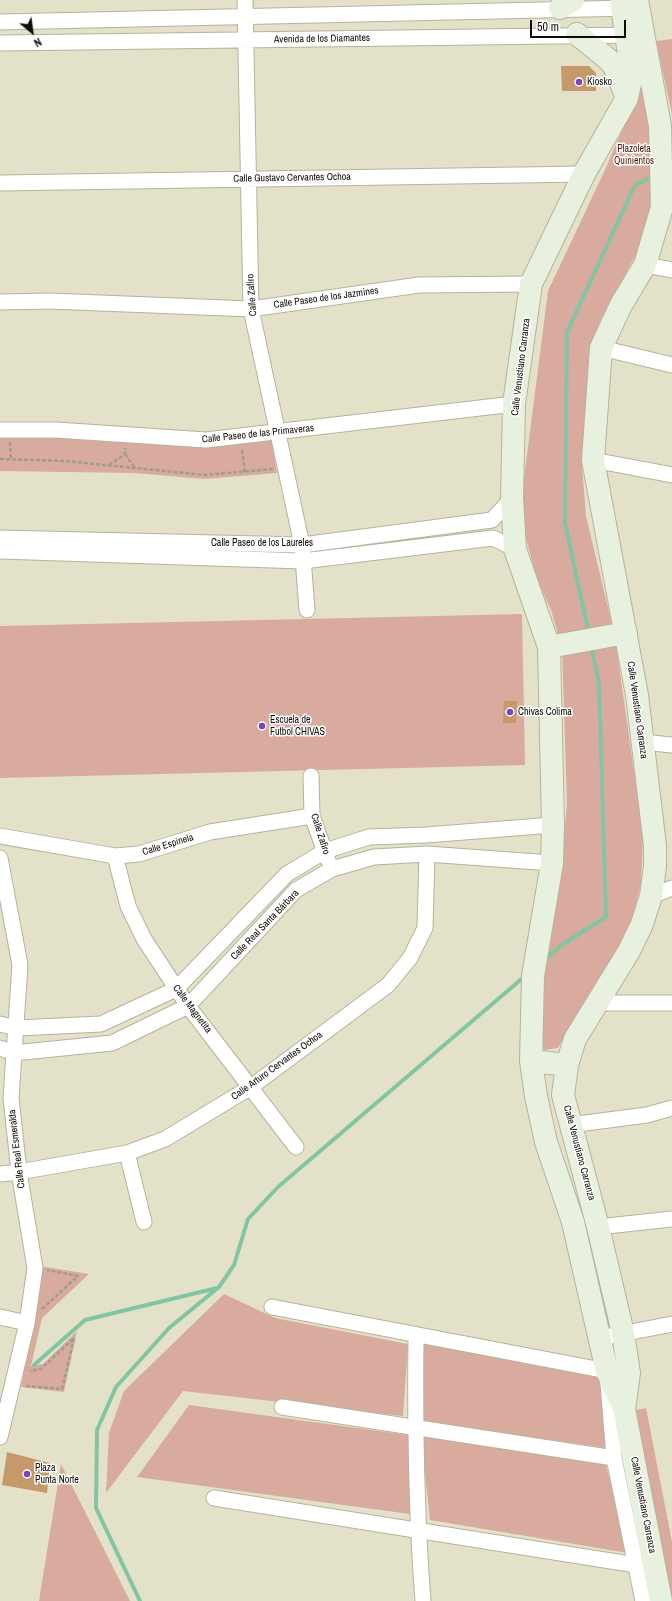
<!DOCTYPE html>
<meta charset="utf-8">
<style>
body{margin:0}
#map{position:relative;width:672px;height:1601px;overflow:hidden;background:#e4e1c9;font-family:"Archivo Narrow",sans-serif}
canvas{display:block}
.north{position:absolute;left:12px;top:12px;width:40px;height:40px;-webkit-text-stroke:3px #fff;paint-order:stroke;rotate:151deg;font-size:11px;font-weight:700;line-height:16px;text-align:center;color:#0d0c05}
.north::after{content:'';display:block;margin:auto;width:14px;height:18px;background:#0d0c05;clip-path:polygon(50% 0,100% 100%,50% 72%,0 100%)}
.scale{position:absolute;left:530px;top:20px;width:96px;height:18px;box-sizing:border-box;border:2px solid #0d0c05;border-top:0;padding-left:5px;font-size:12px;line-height:14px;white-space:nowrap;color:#0d0c05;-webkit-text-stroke:3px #fff;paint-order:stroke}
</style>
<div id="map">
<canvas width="672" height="1601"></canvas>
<div class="north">N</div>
<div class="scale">50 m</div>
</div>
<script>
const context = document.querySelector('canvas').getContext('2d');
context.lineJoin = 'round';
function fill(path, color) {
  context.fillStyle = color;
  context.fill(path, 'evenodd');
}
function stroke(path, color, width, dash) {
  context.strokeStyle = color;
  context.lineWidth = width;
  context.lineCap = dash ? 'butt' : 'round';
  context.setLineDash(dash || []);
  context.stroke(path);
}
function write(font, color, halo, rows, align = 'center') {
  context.font = font + ' "Archivo Narrow",sans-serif';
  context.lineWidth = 3;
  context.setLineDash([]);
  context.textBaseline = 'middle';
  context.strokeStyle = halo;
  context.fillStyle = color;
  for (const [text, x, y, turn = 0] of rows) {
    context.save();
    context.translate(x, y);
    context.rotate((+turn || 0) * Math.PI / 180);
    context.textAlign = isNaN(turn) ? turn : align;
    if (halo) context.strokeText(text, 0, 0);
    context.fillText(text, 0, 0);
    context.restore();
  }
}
const green = new Path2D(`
 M672 39V114L656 41Z
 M645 77 655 194 645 238 600 321 589 351 582 465 586 516 615 637 643 836 641 884 630 926 607 971 577 1015 558 1048 544 1050 540 1029V989L560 875 567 804 562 648 551 610 537 579 523 527V486L548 291 604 172Z
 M0 433 271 438 277 473 204 479 134 473 0 471Z
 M522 614 525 765 0 778V626Z
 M40 1266 89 1274 42 1318 31 1366 43 1364 77 1331 64 1392 21 1387Z
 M224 1294 275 1318 408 1344 403 1416 183 1391 106 1493 109 1433 124 1391Z
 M420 1343 600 1377 607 1448 421 1421Z
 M189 1405 408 1435 410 1514 137 1477Z
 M646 1408 672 1542V1601H667L631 1411Z
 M421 1435 606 1465 628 1553 430 1520Z
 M61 1464 130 1601H39Z`);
const stream = new Path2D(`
 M589 634 565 523 567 332 635 185 654 176
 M544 960 563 944 606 917 599 683 591 646
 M34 1365 85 1320 217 1288
 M140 1601 96 1508 97 1430 116 1387 169 1328 219 1287 234 1265 248 1219 278 1187 525 976`);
const building = new Path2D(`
 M561 66H589L596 73V91H562Z
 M504 701H517L516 723H503Z
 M7 1452 50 1463 47 1493 2 1485Z`);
const path = new Path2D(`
 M10 442 11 460
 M242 450 245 472
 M125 454 135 468
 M0 459 65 461 205 475 273 469
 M109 465 125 454V448
 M42 1309 78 1276 47 1270
 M26 1386 62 1389 74 1338 41 1369 30 1371`);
const street = new Path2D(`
 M245 0 251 309 302 545 307 610
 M0 22 632 8
 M0 43 635 35
 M0 183 584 174
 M645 265 672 270
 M0 302 50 301 251 309 419 285 531 284
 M601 348 672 365
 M0 430H56L206 440 514 404
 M593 460 672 475
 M0 538 302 545 492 520 512 498
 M0 551 303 561 493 538 515 549
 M643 742 672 745
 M311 776 312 816 328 860
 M0 836 115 856 139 854 210 832 312 816
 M115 856 128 906 144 939 188 1006 296 1147
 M0 858 20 965 11 1098 19 1172 35 1268 27 1323 0 1437
 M651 896 672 888
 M598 1003H672
 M0 1024 17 1028 101 1024 176 989 287 874 325 851 369 837 426 835 553 825
 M0 1048 14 1053 112 1043 188 1006 296 890 332 869 374 857 427 854 552 863
 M570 1125 647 1115 672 1108
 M127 1153 144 1222
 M0 1174 19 1172 127 1153 165 1139 251 1087 388 985 410 958 425 928 427 854
 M598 1227 672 1219
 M272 1307 607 1371 614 1458 643 1601
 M0 1317 27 1323
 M416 1335C415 1424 416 1512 423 1601
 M600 1338 672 1324
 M282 1407 614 1458
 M214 1498 636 1565`);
const secondary = new Path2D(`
 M621 0 632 75 627 98 584 174 531 284 514 404 512 498 515 549 549 647 553 825 552 863 533 976 531 1061 536 1096 546 1142 573 1222 607 1371 624 1409 661 1601
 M560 8 573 0
 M577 34 609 60 615 68 627 98
 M549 647 626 633
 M531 1061 567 1065
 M624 1409 629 1373 623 1333 598 1227 563 1095 567 1065 575 1039 629 951 642 924 651 896 655 866V846L637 695 593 460 601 348 621 305 645 265 662 207 660 126 637 0`);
const markers = [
 [579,82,4,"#7d43b9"],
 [510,712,4,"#7d43b9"],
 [262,726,4,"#7d43b9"],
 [27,1474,4,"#7d43b9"]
];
const streetNames = [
 ["Avenida de los Diamantes",322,39,-1],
 ["Calle Gustavo Cervantes Ochoa",292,178,-1],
 ["Calle Zafiro",252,295,-94],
 ["Calle Paseo de los Jazmines",326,298,-8],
 ["Calle Venustiano Carranza",521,367,-83],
 ["Calle Paseo de las Primaveras",258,434,-6],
 ["Calle Paseo de los Laureles",262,543],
 ["Calle Venustiano Carranza",637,710,82],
 ["Calle Zafiro",320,834,72],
 ["Calle Espinela",168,845,-17],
 ["Calle Real Santa Bárbara",265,925,-46],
 ["Calle Magnetita",192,1009,53],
 ["Calle Arturo Cervantes Ochoa",277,1066,-36],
 ["Calle Real Esmeralda",17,1149,-97],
 ["Calle Venustiano Carranza",579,1153,75],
 ["Calle Venustiano Carranza",643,1505,79]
];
const poiNames = [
 ["Kiosko",587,82],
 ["Chivas Colima",518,712],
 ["Escuela de",270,720],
 ["Futbol CHIVAS",270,732],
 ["Plaza",35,1468],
 ["Punta Norte",35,1480]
];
const parkNames = [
 ["Plazoleta",634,149],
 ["Quinientos",634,161]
];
fill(green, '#d8ab9e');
stroke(stream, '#83c5a3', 4);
fill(building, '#c59969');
stroke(street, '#b6b29c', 17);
stroke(secondary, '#b6b29c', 24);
stroke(path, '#a09e8b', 2.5, [4, 2]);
stroke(street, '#fff', 15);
stroke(secondary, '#e8f1df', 22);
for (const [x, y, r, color] of markers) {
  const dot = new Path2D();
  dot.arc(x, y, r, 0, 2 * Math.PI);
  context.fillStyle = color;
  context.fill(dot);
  stroke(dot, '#fff', 1.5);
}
write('10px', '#0d0c05', '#fff', streetNames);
write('10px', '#0d0c05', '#fff', poiNames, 'left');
write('10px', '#511706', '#fff', parkNames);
</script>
